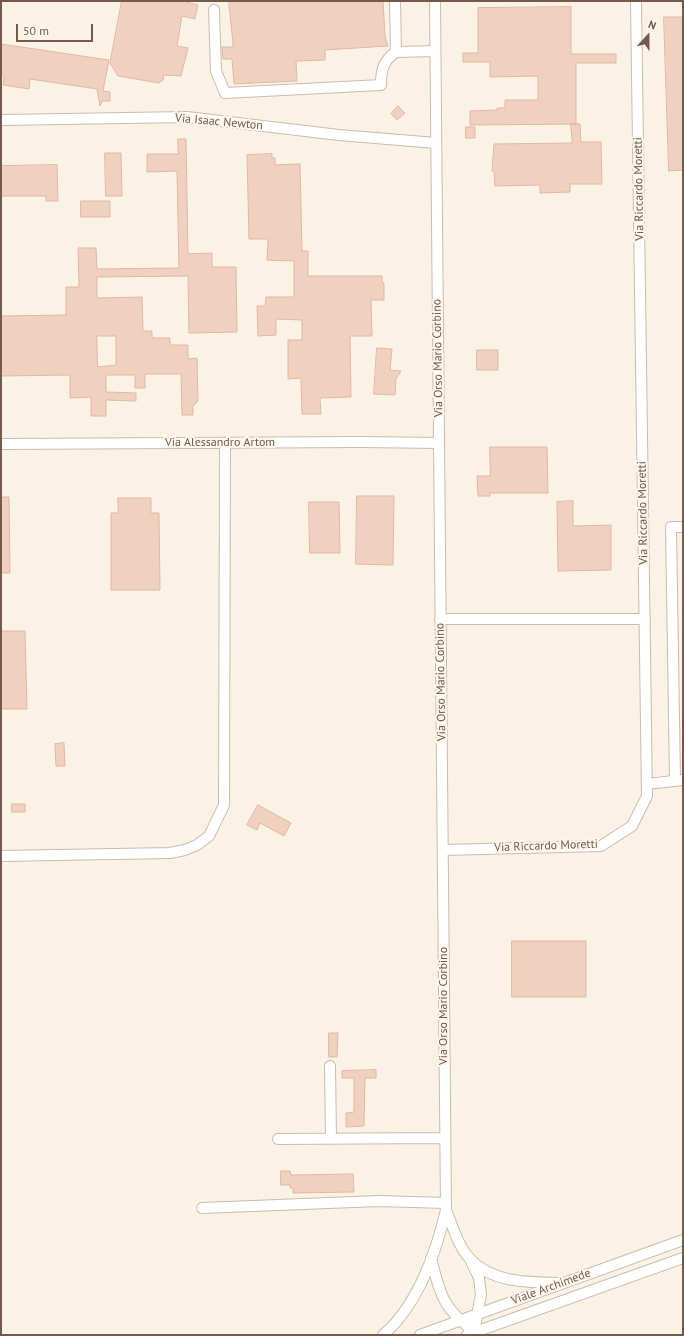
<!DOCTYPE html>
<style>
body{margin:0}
#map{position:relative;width:684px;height:1336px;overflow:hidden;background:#fbf2e6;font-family:"PT Sans",sans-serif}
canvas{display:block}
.frame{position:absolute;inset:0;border:2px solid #74594c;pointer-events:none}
.north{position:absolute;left:628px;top:16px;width:40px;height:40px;-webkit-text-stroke:3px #fef7ec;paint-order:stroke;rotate:21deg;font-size:11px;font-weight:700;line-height:16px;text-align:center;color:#74594c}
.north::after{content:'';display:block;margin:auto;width:14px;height:18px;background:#74594c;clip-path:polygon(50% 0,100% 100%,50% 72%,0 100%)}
.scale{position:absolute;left:16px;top:24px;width:77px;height:18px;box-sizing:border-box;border:2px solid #74594c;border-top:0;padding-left:5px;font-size:12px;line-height:14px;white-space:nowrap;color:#74594c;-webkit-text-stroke:3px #fef7ec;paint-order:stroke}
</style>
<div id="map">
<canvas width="684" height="1336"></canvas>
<div class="frame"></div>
<div class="north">N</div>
<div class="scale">50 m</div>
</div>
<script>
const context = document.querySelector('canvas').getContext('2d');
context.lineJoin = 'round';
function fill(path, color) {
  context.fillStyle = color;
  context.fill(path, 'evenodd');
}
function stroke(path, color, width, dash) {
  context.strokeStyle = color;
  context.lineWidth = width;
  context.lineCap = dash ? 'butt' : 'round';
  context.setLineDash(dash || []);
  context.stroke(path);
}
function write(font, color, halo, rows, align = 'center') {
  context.font = font + ' "PT Sans",sans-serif';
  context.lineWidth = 4;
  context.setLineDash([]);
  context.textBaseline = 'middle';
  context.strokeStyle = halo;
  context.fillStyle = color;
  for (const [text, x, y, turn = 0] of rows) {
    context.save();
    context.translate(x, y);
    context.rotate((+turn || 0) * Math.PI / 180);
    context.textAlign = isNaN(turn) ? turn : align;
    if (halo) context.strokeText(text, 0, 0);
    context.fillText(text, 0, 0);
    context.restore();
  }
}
const building = new Path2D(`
 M122 1H183L198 5 195 19 182 16 177 46 188 48 181 76 164 75 163 80 159 83 118 76 110 63Z
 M229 1H383L385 36 388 46 325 50V60L296 61 297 81 234 84 232 59H223L222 47H233Z
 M571 7V54H616V63H576V124L470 125V111L497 110V108H505V100H538V76L490 77V62H463V53H478V8Z
 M664 17H683V170L669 171Z
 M1 44 109 60 103 91 110 92V101H102L100 106 97 89 30 79 29 89 3 85 4 76 1 75Z
 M398 106 405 113 397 120 391 114Z
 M571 124H580L581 142H601L602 184H570V192L540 193V185L495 186 494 171H492L494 144 572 143Z
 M466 127H475V138H466Z
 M178 139H186L188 254 212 253V267H236L237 332 189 333 188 276 97 277V298L142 297 143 331H152V338H170V345H188V359L197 358 198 401 193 406V415H182L181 374H145V388H135V375H106V392L136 393V401L106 400V416H91V397L70 398V375L1 376V316L66 315V287H79L78 248H96L97 269 179 268 177 171 147 172V154H178ZM97 336H116V365L98 367Z
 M105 153H121L122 196H106Z
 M272 154V158H275V165L300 164 302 251H308V276H382V283H384V300H371L372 336H350L351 397 320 398 321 414H302L301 378 288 379V340H302V320L276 319V335L258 336 257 306H265L266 297H294V261L267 260 268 239H249L247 155Z
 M57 165 58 201H46V196H1V166Z
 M81 201H110V217H81Z
 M377 348 392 349 390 370 401 371 396 379 395 395 374 394Z
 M477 350H498V370H477Z
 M490 447H547L548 493H490V496H478L477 476H490Z
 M357 496H394L393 565 356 564Z
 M1 497H9L10 573H1Z
 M118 498H151V513H159L160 590H111V513H118Z
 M573 501V526L611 525V570L558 571 557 502Z
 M309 502H339L340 553H310Z
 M1 631H25L27 709H1Z
 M64 743 65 766H56L55 744Z
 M12 804H25V812H12Z
 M258 805 291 823 284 836 260 823 257 830 247 825Z
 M512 941H586V997H512Z
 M329 1033H338L337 1057H329Z
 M376 1070V1078H365L364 1126 346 1127V1113L354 1112V1078H342V1071Z
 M281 1171H290L291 1175 353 1174 354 1192 293 1193V1188H290V1185H281Z`);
const minor = new Path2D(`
 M395 1 396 52 435 51
 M435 1 446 1210C453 1227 458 1246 470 1259 493 1284 532 1282 563 1283
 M214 10 216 71 225 93 381 85C381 70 383 61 396 52
 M1 120 187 117 339 135 436 143
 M1 444 361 442 439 443
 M440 619H645
 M675 781 671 527H683
 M647 784 683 780
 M443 850 601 846 632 826 647 796 636 1
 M1 856 170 853 185 850 197 845 209 836 224 805 225 444
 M330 1066 331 1139
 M278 1139 445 1138
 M202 1208 379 1201 446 1203
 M431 1258C441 1297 442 1306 474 1332
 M471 1261 479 1278 481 1294 474 1332
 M383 1335C417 1306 436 1253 446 1210
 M420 1335 683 1240
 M467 1335 683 1258`);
const streetNames = [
 ["Via Isaac Newton",219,122,5],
 ["Via Riccardo Moretti",639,189,-91],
 ["Via Orso Mario Corbino",438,358,-91],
 ["Via Alessandro Artom",220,443],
 ["Via Riccardo Moretti",643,513,-91],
 ["Via Orso Mario Corbino",441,682,-91],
 ["Via Riccardo Moretti",546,846,-2],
 ["Via Orso Mario Corbino",444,1006,-90],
 ["Viale Archimede",551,1287,-20]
];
fill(building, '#f0d1bf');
stroke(building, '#e2b7a0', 1);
stroke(minor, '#cdbaad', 12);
stroke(minor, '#fff', 10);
write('12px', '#74594c', '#fef7ec', streetNames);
</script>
